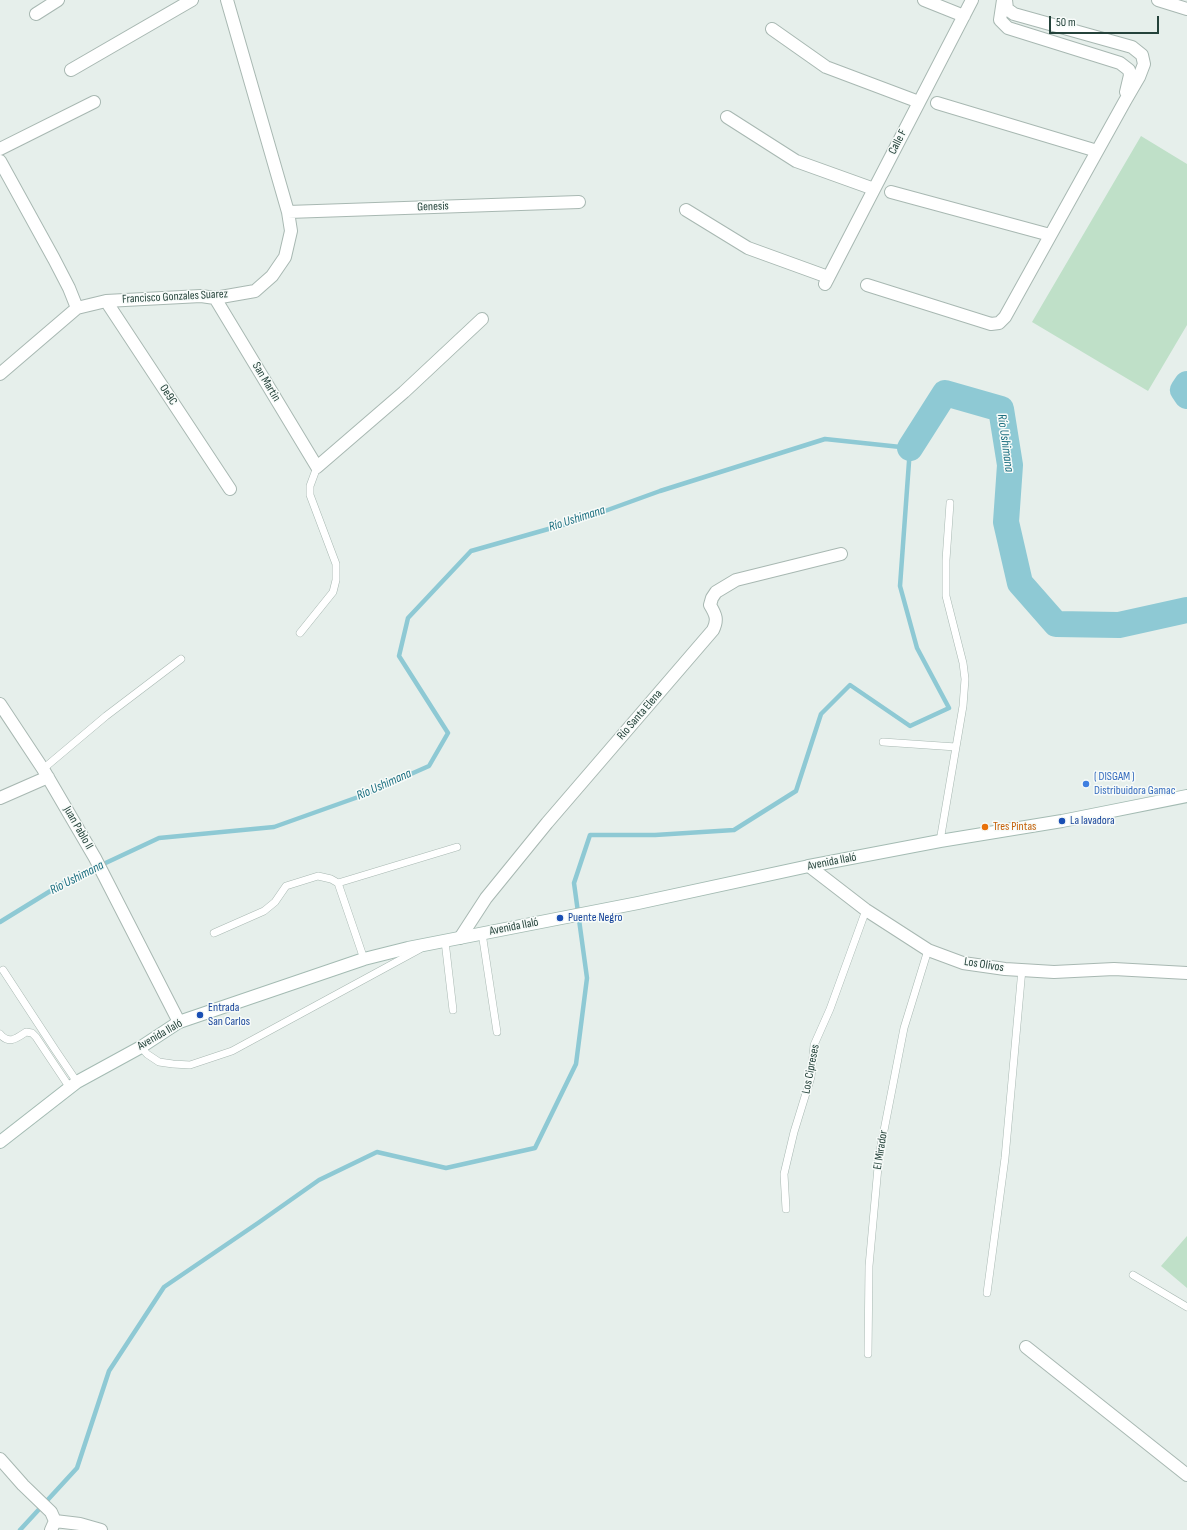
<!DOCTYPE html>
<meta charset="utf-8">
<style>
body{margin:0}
#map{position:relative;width:1187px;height:1530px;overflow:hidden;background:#e6efeb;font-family:"Sofia Sans Condensed",sans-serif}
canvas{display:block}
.scale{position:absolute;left:1049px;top:16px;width:110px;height:18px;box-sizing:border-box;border:2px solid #24423a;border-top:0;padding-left:5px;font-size:12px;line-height:14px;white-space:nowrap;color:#24423a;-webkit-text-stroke:3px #f7fbf9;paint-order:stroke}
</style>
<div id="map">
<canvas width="1187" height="1530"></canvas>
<div class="scale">50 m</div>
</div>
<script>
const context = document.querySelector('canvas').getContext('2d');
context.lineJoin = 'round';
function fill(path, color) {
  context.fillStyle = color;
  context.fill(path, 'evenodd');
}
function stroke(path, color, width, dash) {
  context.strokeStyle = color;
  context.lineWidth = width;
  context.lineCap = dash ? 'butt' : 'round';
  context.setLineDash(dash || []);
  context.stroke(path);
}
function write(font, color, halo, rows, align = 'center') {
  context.font = font + ' "Sofia Sans Condensed",sans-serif';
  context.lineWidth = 3;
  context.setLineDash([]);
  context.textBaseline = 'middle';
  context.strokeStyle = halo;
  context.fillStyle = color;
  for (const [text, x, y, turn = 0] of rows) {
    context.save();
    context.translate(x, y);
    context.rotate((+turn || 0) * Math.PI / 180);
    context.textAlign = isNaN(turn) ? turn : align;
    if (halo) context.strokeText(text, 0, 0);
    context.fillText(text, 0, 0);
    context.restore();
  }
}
const green = new Path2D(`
 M1141 136 1187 164V325L1148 391 1032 322Z
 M1187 1236V1288L1161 1266Z`);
const stream = new Path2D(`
 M0 922 65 882 159 838 274 827 361 796 429 766 448 733 399 656 408 618 471 551 580 520 660 491 825 439 910 448 900 586 917 648 949 708 910 726 850 685 821 714 796 791 734 830 655 835H590L574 883 587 978 576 1064 535 1148 446 1168 377 1152 319 1180 258 1223 164 1287 109 1371 77 1468 20 1530`);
const river = new Path2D(`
 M1187 384 1183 390 1187 396
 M910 448 945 393 1001 409 1010 465 1006 522 1020 583 1056 624 1119 625 1187 610`);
const service = new Path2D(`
 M300 633 333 592 336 580V564L310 495V486L317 467
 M883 742 956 747
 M43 769 106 716 181 659
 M940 841 963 706 965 679 963 663 946 596V560L950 503
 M338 883 457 847
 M214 933 264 911 275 902 286 886 318 876 331 879 338 883 364 959
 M482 933 497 1032
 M445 941 453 1010
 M3 970 56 1051 77 1082
 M0 1034C9 1045 17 1038 26 1032L32 1033 36 1037 70 1088
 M141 1047 147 1054 159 1062 173 1064 190 1065 232 1051 420 949
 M786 1209 784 1174 794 1132 811 1077 814 1045 830 1009 866 910
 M1133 1275 1187 1307
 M987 1293 1005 1158 1022 969
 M868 1354 869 1266 879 1156 904 1028 928 950`);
const minor = new Path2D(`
 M924 0 964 16
 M1003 0 1000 20 1008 28 1120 63 1129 70 1130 75 1126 92
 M36 14 58 0
 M772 29 826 67 919 102
 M71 70 192 0
 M937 103 1097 151
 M727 117 796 161 874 189
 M0 149 94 102
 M0 161 54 259 69 288 77 308
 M891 192 1050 235
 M686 210 748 248 828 277
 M288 212 579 202
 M825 284 972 0
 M867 285 991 324 999 323 1005 317 1125 101 1139 77 1144 64 1142 55 1132 47 1014 14 1007 9 1006 0
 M215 298 317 467 404 392 482 319
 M106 301 230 489
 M0 374 77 308 106 301 201 296 215 298 255 291 272 276 285 257 291 231 288 212 227 0
 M0 704 43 769 95 858 179 1022
 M0 798 48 777
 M809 866 866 910 928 950 963 963 1005 969 1054 972 1114 969 1187 973
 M460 938 486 898 547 823 713 630C718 620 716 615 710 605L712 598 716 592 736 580 841 554
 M1026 1347 1187 1475
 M0 1459 23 1485 51 1512 55 1521 51 1530
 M55 1521 80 1524 101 1530`);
const tertiary = new Path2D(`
 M1158 0 1187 9`);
const secondary = new Path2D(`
 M0 1142 77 1082 141 1047 179 1022 364 959 408 948 638 903 809 866 940 841 1062 821 1187 796`);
const markers = [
 [1086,784,4,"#3f7fe0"],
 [1062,821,4,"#1a4fb4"],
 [985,827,4,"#e8710a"],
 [560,918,4,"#1a4fb4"],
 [200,1015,4,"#1a4fb4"]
];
const streetNames = [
 ["Calle F",898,142,-63],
 ["Genesis",433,207,-2],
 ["Francisco Gonzales Suarez",175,297,-3],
 ["San Martin",266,382,59],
 ["Oe9C",168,395,56],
 ["Río Santa Elena",640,715,-49],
 ["Juan Pablo II",78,828,60],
 ["Avenida Ilaló",832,862,-11],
 ["Avenida Ilaló",514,927,-11],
 ["Los Olivos",984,965,9],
 ["Avenida Ilaló",160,1035,-30],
 ["Los Cipreses",811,1069,-79],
 ["El Mirador",881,1150,-81]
];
const shopNames = [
 ["( DISGAM )",1094,777],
 ["Distribuidora Gamac",1094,791]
];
const transitNames = [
 ["La lavadora",1070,821],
 ["Puente Negro",568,918],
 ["Entrada",208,1008],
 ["San Carlos",208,1022]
];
const foodNames = [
 ["Tres Pintas",993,827]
];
const waterNames = [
 ["Río Ushimana",1005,443,82],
 ["Río Ushimana",577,519,-18],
 ["Río Ushimana",384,785,-24],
 ["Río Ushimana",77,878,-27]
];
fill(green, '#bfe0c8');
stroke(stream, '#8ec9d4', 4.5);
stroke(river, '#8ec9d4', 26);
stroke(service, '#a8b8b2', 8);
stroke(minor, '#a8b8b2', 14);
stroke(tertiary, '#a8b8b2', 14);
stroke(secondary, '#a4bbb3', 14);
stroke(service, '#fff', 7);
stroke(minor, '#fff', 12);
stroke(tertiary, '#fff', 12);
stroke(secondary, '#fff', 12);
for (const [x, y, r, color] of markers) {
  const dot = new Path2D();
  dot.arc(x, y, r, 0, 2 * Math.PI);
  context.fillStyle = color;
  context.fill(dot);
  stroke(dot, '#f7fbf9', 1.5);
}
write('12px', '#24423a', '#f7fbf9', streetNames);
write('12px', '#366cbe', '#f7fbf9', shopNames, 'left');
write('12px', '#164399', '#f7fbf9', transitNames, 'left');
write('12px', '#c56008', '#f7fbf9', foodNames, 'left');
write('italic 13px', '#1c6f80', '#f7fbf9', waterNames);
</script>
